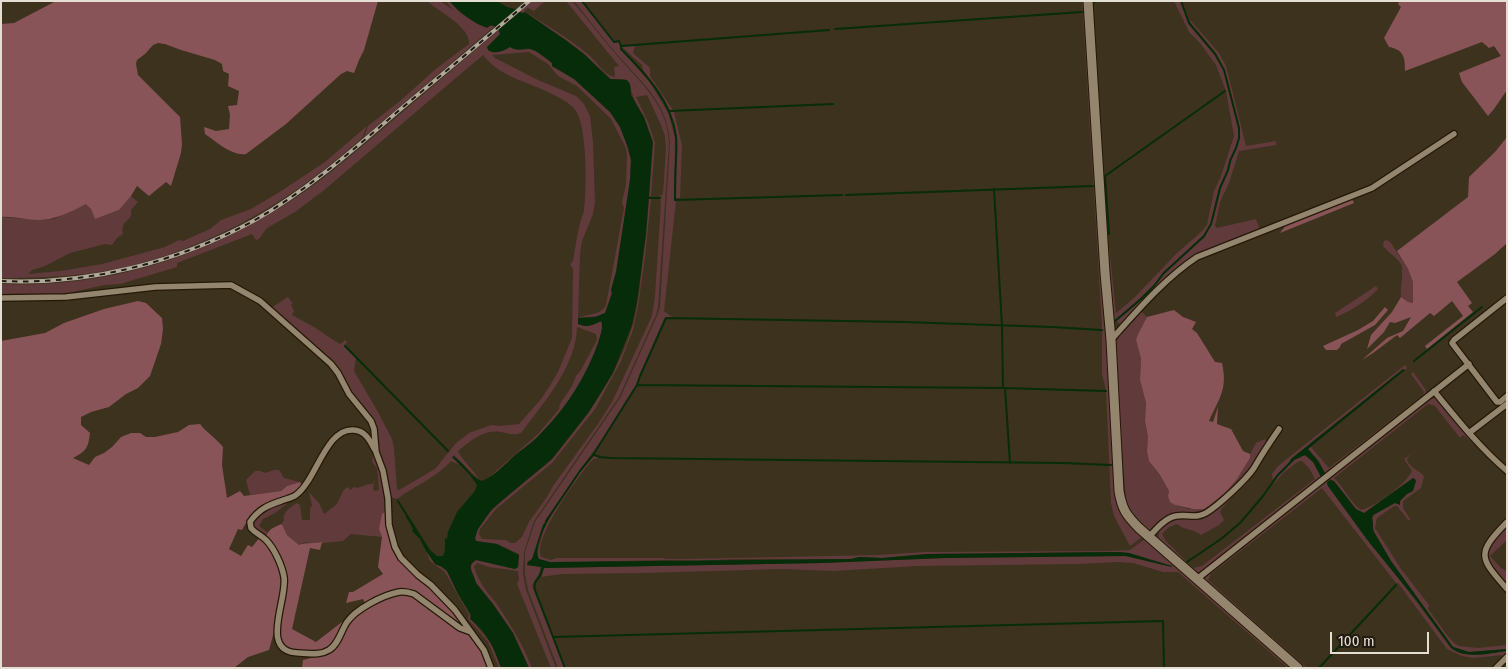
<!DOCTYPE html>
<style>
body{margin:0}
#map{position:relative;width:1508px;height:669px;overflow:hidden;background:#3d321e;font-family:"Fira Sans Condensed",sans-serif}
canvas{display:block}
.frame{position:absolute;inset:0;border:2px solid #e5ded2;pointer-events:none}
.scale{position:absolute;left:1330px;top:632px;width:99px;height:22px;box-sizing:border-box;border:2px solid #e5ded2;border-top:0;padding-left:6px;font-size:15px;line-height:18px;white-space:nowrap;color:#e5ded2;-webkit-text-stroke:4px #201a12;paint-order:stroke}
</style>
<div id="map">
<canvas width="1508" height="669"></canvas>
<div class="frame"></div>
<div class="scale">100 m</div>
</div>
<script>
const context = document.querySelector('canvas').getContext('2d');
context.lineJoin = 'round';
function fill(path, color) {
  context.fillStyle = color;
  context.fill(path, 'evenodd');
}
function stroke(path, color, width, dash) {
  context.strokeStyle = color;
  context.lineWidth = width;
  context.lineCap = dash ? 'butt' : 'round';
  context.setLineDash(dash || []);
  context.stroke(path);
}
const green = new Path2D(`
 M427 1H440L453 10 446 1H449L461 13 479 25 495 26 364 137 368 126 400 101 437 68 469 44C470 26 439 12 427 1Z
 M532 1H545L534 11 528 8 524 11C546 25 569 38 589 55 597 62 605 76 615 77L614 67 619 66 566 1H572C587 18 600 36 614 52 638 81 667 102 669 143L658 307 656 315 619 397 534 521 524 552 523 574 526 590 556 668H551L517 584 519 579 518 571 489 567 477 563 474 567C478 581 487 592 496 603 509 622 524 646 532 668H529L513 633 493 604 476 583C475 575 465 566 476 560L515 569 518 567 519 554 497 544 476 541C469 519 536 475 551 460 557 454 562 446 568 439 595 406 621 366 633 324 639 301 641 276 643 252 645 235 648 217 649 199H651L645 257 638 306 633 330 621 361 595 409 568 443 552 463 496 509 480 529 479 534 482 539 506 540 511 543H515L522 537 529 522 547 497 553 486 600 421 613 400 652 316 655 296 661 203 660 199 662 198 660 196 663 194 666 148 665 136 661 125 647 95 636 97 648 122 655 143 651 196H649C651 182 652 143 648 130 643 114 632 101 630 84L624 79H611L584 54 567 41 526 13H522L519 11Z
 M574 1H581L614 43 619 42 621 50 649 81 668 112 675 138 674 200 676 201 664 311 672 317H667L664 319 636 385 604 437 579 471 543 525 532 559 527 562V565L541 567C540 575 535 578 532 586L564 668H558L528 590 525 574V552L535 522 620 398 657 316 660 307 670 143C668 102 640 81 615 52 601 36 588 18 574 1Z
 M1082 1H1084L1117 499C1120 517 1128 526 1142 537L1130 546 1114 516 1111 503 1106 390 1102 374V332L1103 330 1101 329 1102 326Z
 M1090 1H1093V4L1108 235 1116 313 1134 298 1176 254 1201 232 1207 225 1214 191 1221 176 1234 136 1226 91 1216 65 1200 43 1189 32 1174 1H1180L1189 24 1215 54 1224 70 1238 128 1239 138 1236 148 1230 161 1228 170 1219 188 1211 224 1204 236 1163 272 1153 286 1139 299 1115 320 1112 319Z
 M1191 21 1219 53 1226 66 1246 146 1276 141V145L1239 151 1229 183 1220 202 1215 226 1217 228 1256 219 1260 230 1197 255 1122 325 1116 321 1140 300 1154 286 1164 273 1205 237 1214 217 1221 188 1229 170 1231 161 1240 138V128L1225 70 1216 53 1190 22Z
 M499 30 500 34 488 50C495 55 503 51 510 47L519 50 530 49 534 50 552 63V66L574 79 610 112 620 127 625 139 631 160 630 179 622 237 616 272 611 290 612 293 608 306 605 313 599 316 578 318V324C588 328 592 325 602 321L603 323C593 389 538 442 487 479L539 433 559 409 560 404 572 386 576 376 581 370 597 340 596 334 577 327C576 367 544 402 521 433 513 436 509 433 501 432 484 429 470 441 458 451 463 462 474 469 479 480L454 455 453 458 460 465 451 461C436 478 414 486 397 499L390 497 379 458 376 427 373 418 357 403 328 358 271 308 288 297 293 304 291 305 294 311 292 315 314 327 338 343 341 344 345 340 347 342 344 346 356 358 354 371 378 412 392 439 394 448 397 489 399 490 435 469 456 443 469 433 491 425 500 426 519 424 541 399 549 387 558 372 572 338 573 269 570 264 573 261C575 248 577 236 580 223 581 218 584 214 584 209 587 188 587 128 576 111 570 102 557 97 548 92 525 81 499 76 483 55L323 191 295 212 267 228 259 239 256 240 252 234 177 263V267L120 284 104 285 60 295 1 296V284C111 289 217 253 307 190 339 167 368 141 398 116 431 87 465 59 499 30ZM529 52 548 64 558 76 577 86 611 119 626 148 627 156 626 185 622 202 624 208 606 305C600 316 589 313 578 318L580 254 582 241 593 214 595 202 593 142 590 116 584 104 576 96 538 80 495 58 492 55Z
 M635 46 633 53 650 68V76L673 110H670L660 92 643 70 642 65 622 47Z
 M670 112H674L682 145 680 198H676L677 137Z
 M367 126 362 138C286 206 195 258 93 273 62 277 32 278 1 278V217L38 220 54 219 86 203 91 209 95 219 119 210 131 196 138 202 131 210C133 224 120 217 123 234L117 238 112 245 105 244 70 253 45 266 32 270 28 274 61 271 102 264 165 247 179 240 183 241 210 229 221 220 251 209 278 193 325 162Z
 M1387 240 1391 243 1408 269 1413 282V303L1408 302 1401 297C1400 289 1404 270 1401 264 1397 258 1388 252 1383 246L1384 241Z
 M1376 286 1378 289C1365 302 1353 310 1336 317L1335 313Z
 M1141 311 1147 317 1138 334 1136 340 1141 359 1140 380 1146 403 1145 421 1148 437 1147 451 1154 468 1160 475 1169 491 1168 496 1175 505 1189 509 1210 505 1227 491 1237 479 1250 458V454L1256 443 1265 439 1267 445 1242 477 1209 509 1198 514H1178L1150 533C1140 523 1130 515 1126 501L1117 389 1116 342 1120 335Z
 M1405 365 1407 368 1405 370 1403 369 1291 459C1287 467 1278 472 1273 481L1272 474 1278 466Z
 M1413 372 1426 390 1425 396 1327 475 1325 473 1319 461 1308 449 1310 446 1329 468 1423 395 1424 392 1411 374Z
 M1436 398H1437L1462 430 1507 473V475L1467 438 1463 435 1460 438 1435 406 1428 404 1334 478C1344 487 1350 502 1361 510 1375 507 1406 484 1412 471L1404 459 1425 445 1408 457 1407 460C1412 471 1421 470 1424 477L1421 488 1403 501V508L1410 519 1409 521 1397 506H1394L1377 518 1375 528 1401 569 1429 605 1428 609 1447 635 1454 643 1459 646 1478 648 1507 645V649L1469 652 1453 647 1391 561 1374 532C1372 527 1374 524 1372 518L1374 515 1395 503 1400 504C1400 497 1406 494 1413 491L1405 484 1375 505C1372 508 1365 514 1362 513 1354 511 1342 489 1335 483 1333 481 1331 480 1329 478L1430 399Z
 M364 436 368 441 382 471 387 511 379 529 382 537 351 534 343 541 314 544 305 542 299 545 287 535 282 524 284 520C282 512 291 507 297 503L300 505 302 520H310V509L312 505 309 492 319 503 324 514 337 504 343 491 347 487 351 490 354 487C361 489 366 483 373 484L375 477 373 489 375 491 379 490 377 468 372 462 373 454Z
 M1303 455C1313 457 1317 468 1321 476L1323 475 1322 477 1206 568 1199 572H1195L1158 539 1159 532 1168 523 1176 520 1198 518 1250 475 1251 478C1243 490 1225 501 1220 512L1224 520 1219 525 1201 535C1191 528 1186 531 1177 524L1169 527 1162 534 1166 541 1193 568 1202 566 1315 479 1309 468 1302 461H1299L1284 472 1274 484C1280 471 1290 461 1303 455Z
 M594 456 599 458 593 459C579 475 533 537 541 557L551 560 557 558H663L665 559H684L878 555 925 552 1108 551 1130 550 1145 539 1293 668H1288L1178 572H1163L1133 563 1119 562 1078 564 917 566 833 571 782 569 643 573 561 574 541 577 544 568 822 563 944 558 1126 556 1172 567 1129 553 1118 552 927 554 882 558 859 557 851 559H734L696 561 665 560 576 562H550L539 559 537 554 545 525 580 472Z
 M274 470H279L284 478 300 482 287 486 281 491 250 495 246 480 255 471H260L265 473Z
 M1326 480 1328 486C1368 541 1411 593 1451 648 1467 659 1488 653 1507 651V655L1502 659V655L1473 658 1462 656 1447 649 1398 583H1396L1322 488 1211 574 1208 580 1307 668H1303L1204 581 1203 578 1205 576Z
 M294 498 275 513 263 519 259 526 267 532 265 538 253 527C252 509 281 503 294 498Z
 M1507 523V540L1490 556 1500 567 1507 572V587L1490 568 1486 552 1499 532Z
 M426 551 438 564 447 571 458 594 475 624 491 643 501 668H499L488 642 468 619 469 615 445 572 430 561Z`);
const forest = new Path2D(`
 M56 1H378L364 50 359 60 354 73 347 71 341 74 286 124 246 154C231 156 217 142 205 134L204 127 216 131 229 129 230 115 228 106 237 105 239 91 228 86 229 74 223 71 222 64 215 60 181 50 165 44 158 43 153 45 145 54 137 60 136 64 138 75 180 117 182 144 181 153 171 186 166 182 149 196 137 186 131 196 119 210 95 219 91 209 86 204C70 212 56 220 37 220 25 220 13 216 1 217V24L14 23Z
 M1400 1H1507V90L1494 109 1488 116 1462 82 1459 73 1501 56 1494 46 1489 48 1482 42 1405 71C1405 57 1404 50 1389 47L1384 38 1401 7 1398 4Z
 M1507 137V243L1495 254 1457 282 1472 303 1468 306 1473 312 1427 349 1425 346 1463 316 1452 301 1434 316 1430 313 1400 338 1397 335 1373 353 1362 360 1387 338 1403 331 1411 317 1395 323 1390 322 1384 332 1367 349 1371 335 1392 312 1401 297 1408 302 1413 303V282L1408 269 1397 251 1468 197 1469 177 1495 152Z
 M1352 199 1354 203 1280 233 1286 225Z
 M138 301 146 303 162 318 163 329 161 344 150 376 138 388 126 394 109 407 91 412 81 417V425L90 433C88 449 86 451 73 458L89 465 95 457 104 453 112 447 121 437 131 433H140L146 437H155L178 432 189 425 200 424C207 433 216 438 223 447L222 465 227 498 240 491 244 496 281 491 287 486 300 482 302 486C289 498 280 496 266 504 256 509 247 520 242 530L238 529 229 549 241 556 248 545 252 547 260 537C266 542 271 548 274 555 278 564 282 572 282 581 282 604 275 628 269 650L248 657 234 668H1V341L45 333 64 323 104 309Z
 M1385 307 1388 310 1375 325 1341 344 1340 347 1337 350H1326L1323 346 1358 330 1373 321Z
 M1174 310 1183 317 1196 322 1192 329 1197 333 1215 362 1222 363C1228 390 1219 398 1209 421L1213 422 1218 407 1217 424 1231 429 1243 451 1250 454V458L1237 479 1227 491 1210 505 1204 509H1193L1175 505 1170 502 1168 496 1169 491 1160 475 1149 461 1147 451 1148 437 1145 421 1146 403 1140 380 1141 359 1136 340 1138 334 1147 317Z
 M387 511 394 547 430 586 469 631 407 591 366 605 363 599 346 603 349 592H353L383 574 378 567 382 537 379 529 382 514Z
 M282 524 287 535 299 545C306 542 314 544 322 542L320 550 310 548 292 629 316 642 355 612 331 647 324 652H294L283 646 278 628 285 579 265 538C268 529 274 527 282 524Z
 M401 594 412 595 472 634 483 651 490 668H302L303 660 326 654 355 616 360 613 391 596Z`);
const water = new Path2D(`
 M449 1H497L507 7 515 9 522 13 525 12 567 41 584 54 610 79 627 80 630 84 631 95 644 117 653 142 646 235 637 302 632 325 613 373 589 412 552 459 492 509 478 529 475 538 476 541 497 544 519 555 518 567 515 569 476 560C465 566 475 575 476 583L493 604 513 633 529 668H501C495 649 486 631 470 619L471 615 458 594 447 571 442 567 435 564 426 551 420 539 412 531 413 529 408 520 406 518V516L397 501V499L399 501 430 550 437 556H443L445 550V538L447 539 448 532 457 512 475 491 477 485 470 475 452 457 453 456C464 462 470 477 482 481 495 476 505 464 515 455 525 447 536 440 544 430 568 405 586 376 598 343 600 336 604 327 601 321 592 325 588 328 578 324V318L595 317 605 313 612 293 611 290 616 272 630 180 631 160 628 148 620 127 610 112 574 79 552 66V63C546 58 538 51 530 49 523 48 517 52 510 47 503 51 495 55 488 50L487 47 500 34C499 29 496 27 491 25L487 28C472 22 460 13 449 1Z
 M1403 369 1405 370 1308 449 1318 461 1325 473 1321 477 1313 462 1305 455 1290 462 1291 459Z
 M1413 478 1415 479 1416 481 1413 491 1407 494 1400 501V505L1395 503 1373 515 1372 518C1374 525 1372 527 1374 532L1391 561 1453 647 1469 652 1507 649V651C1490 653 1466 660 1451 648L1417 601 1368 541 1328 486 1327 483 1330 480 1334 481 1356 509 1364 513Z
 M552 514C546 524 533 548 539 559L550 562 851 559 859 557 882 558 927 554 1118 552 1129 553 1172 566V567L1126 556 944 558 822 563 544 568 541 577 540 575 541 567 527 565 528 562 532 559 543 525Z`);
const stream = new Path2D(`
 M582 1 614 42 619 41 621 46
 M1093 3 1096 1
 M835 29 1082 12
 M829 30 621 46V49C645 73 672 102 676 137 677 145 676 153 676 161 675 174 675 187 675 200L842 195
 M669 111 833 104
 M994 189 1002 326 1003 388
 M846 195 1093 186
 M649 198H660
 M1109 234 1105 176 1225 91
 M1115 321 1140 300 1154 286 1164 273 1204 236 1211 224 1220 188 1228 170 1230 161 1236 148 1239 138V128L1224 70 1215 54 1189 23 1181 1
 M345 346 448 451
 M1414 361 1482 307
 M637 385 1003 388 1106 391
 M1005 388 1010 463
 M594 455 600 457 610 458 1063 463 1111 465
 M546 521 580 471 593 455 637 385 640 376 666 318 904 322 1052 327 1102 330
 M1187 562 1221 539 1240 523 1263 496 1277 476 1293 460
 M541 573C539 581 533 579 535 590L565 668
 M553 637 1163 621 1164 668
 M1319 668 1396 585`);
const street = new Path2D(`
 M1 298 66 297 155 287 231 285 260 301 331 364 338 373 349 394 371 421 374 429 376 452 383 471 388 498 389 525 395 547 401 558 418 575 431 585 455 610 484 650 491 668
 M1507 298 1454 340 1452 343 1497 402H1500L1507 396
 M1111 340C1137 311 1164 279 1197 257L1372 188 1454 134
 M1434 391C1457 419 1479 447 1507 471
 M1469 433 1507 404
 M375 450C370 441 366 431 354 430 326 427 316 481 296 495 292 498 286 499 281 501 268 505 258 510 250 522L251 528C255 533 261 535 266 540 274 548 282 565 284 577 288 599 258 653 299 653 310 653 319 656 329 650 338 645 341 631 347 622 356 609 383 595 399 592 404 591 408 592 414 594L460 628 471 632
 M1507 522C1476 554 1479 557 1507 589
 M1149 537C1156 529 1165 518 1176 516 1187 514 1196 519 1206 513 1219 505 1246 480 1254 468 1262 454 1270 442 1279 429
 M1197 579 1469 364
 M1496 668 1507 657`);
const secondary = new Path2D(`
 M1088 1 1105 273 1111 340 1119 491C1122 509 1126 515 1139 528L1298 668`);
const rail = new Path2D(`
 M1 281C90 285 178 262 255 220 306 191 352 151 396 113 440 76 485 39 529 1`);
fill(green, '#613a3c');
fill(forest, '#895458');
fill(water, '#072c0a');
stroke(stream, '#072c0a', 2);
stroke(street, '#241906', 8);
stroke(secondary, '#241906', 11);
stroke(street, '#93856e', 5.5);
stroke(secondary, '#93856e', 9);
stroke(rail, '#b0a899', 4);
stroke(rail, '#201a12', 2, [5.5]);
</script>
